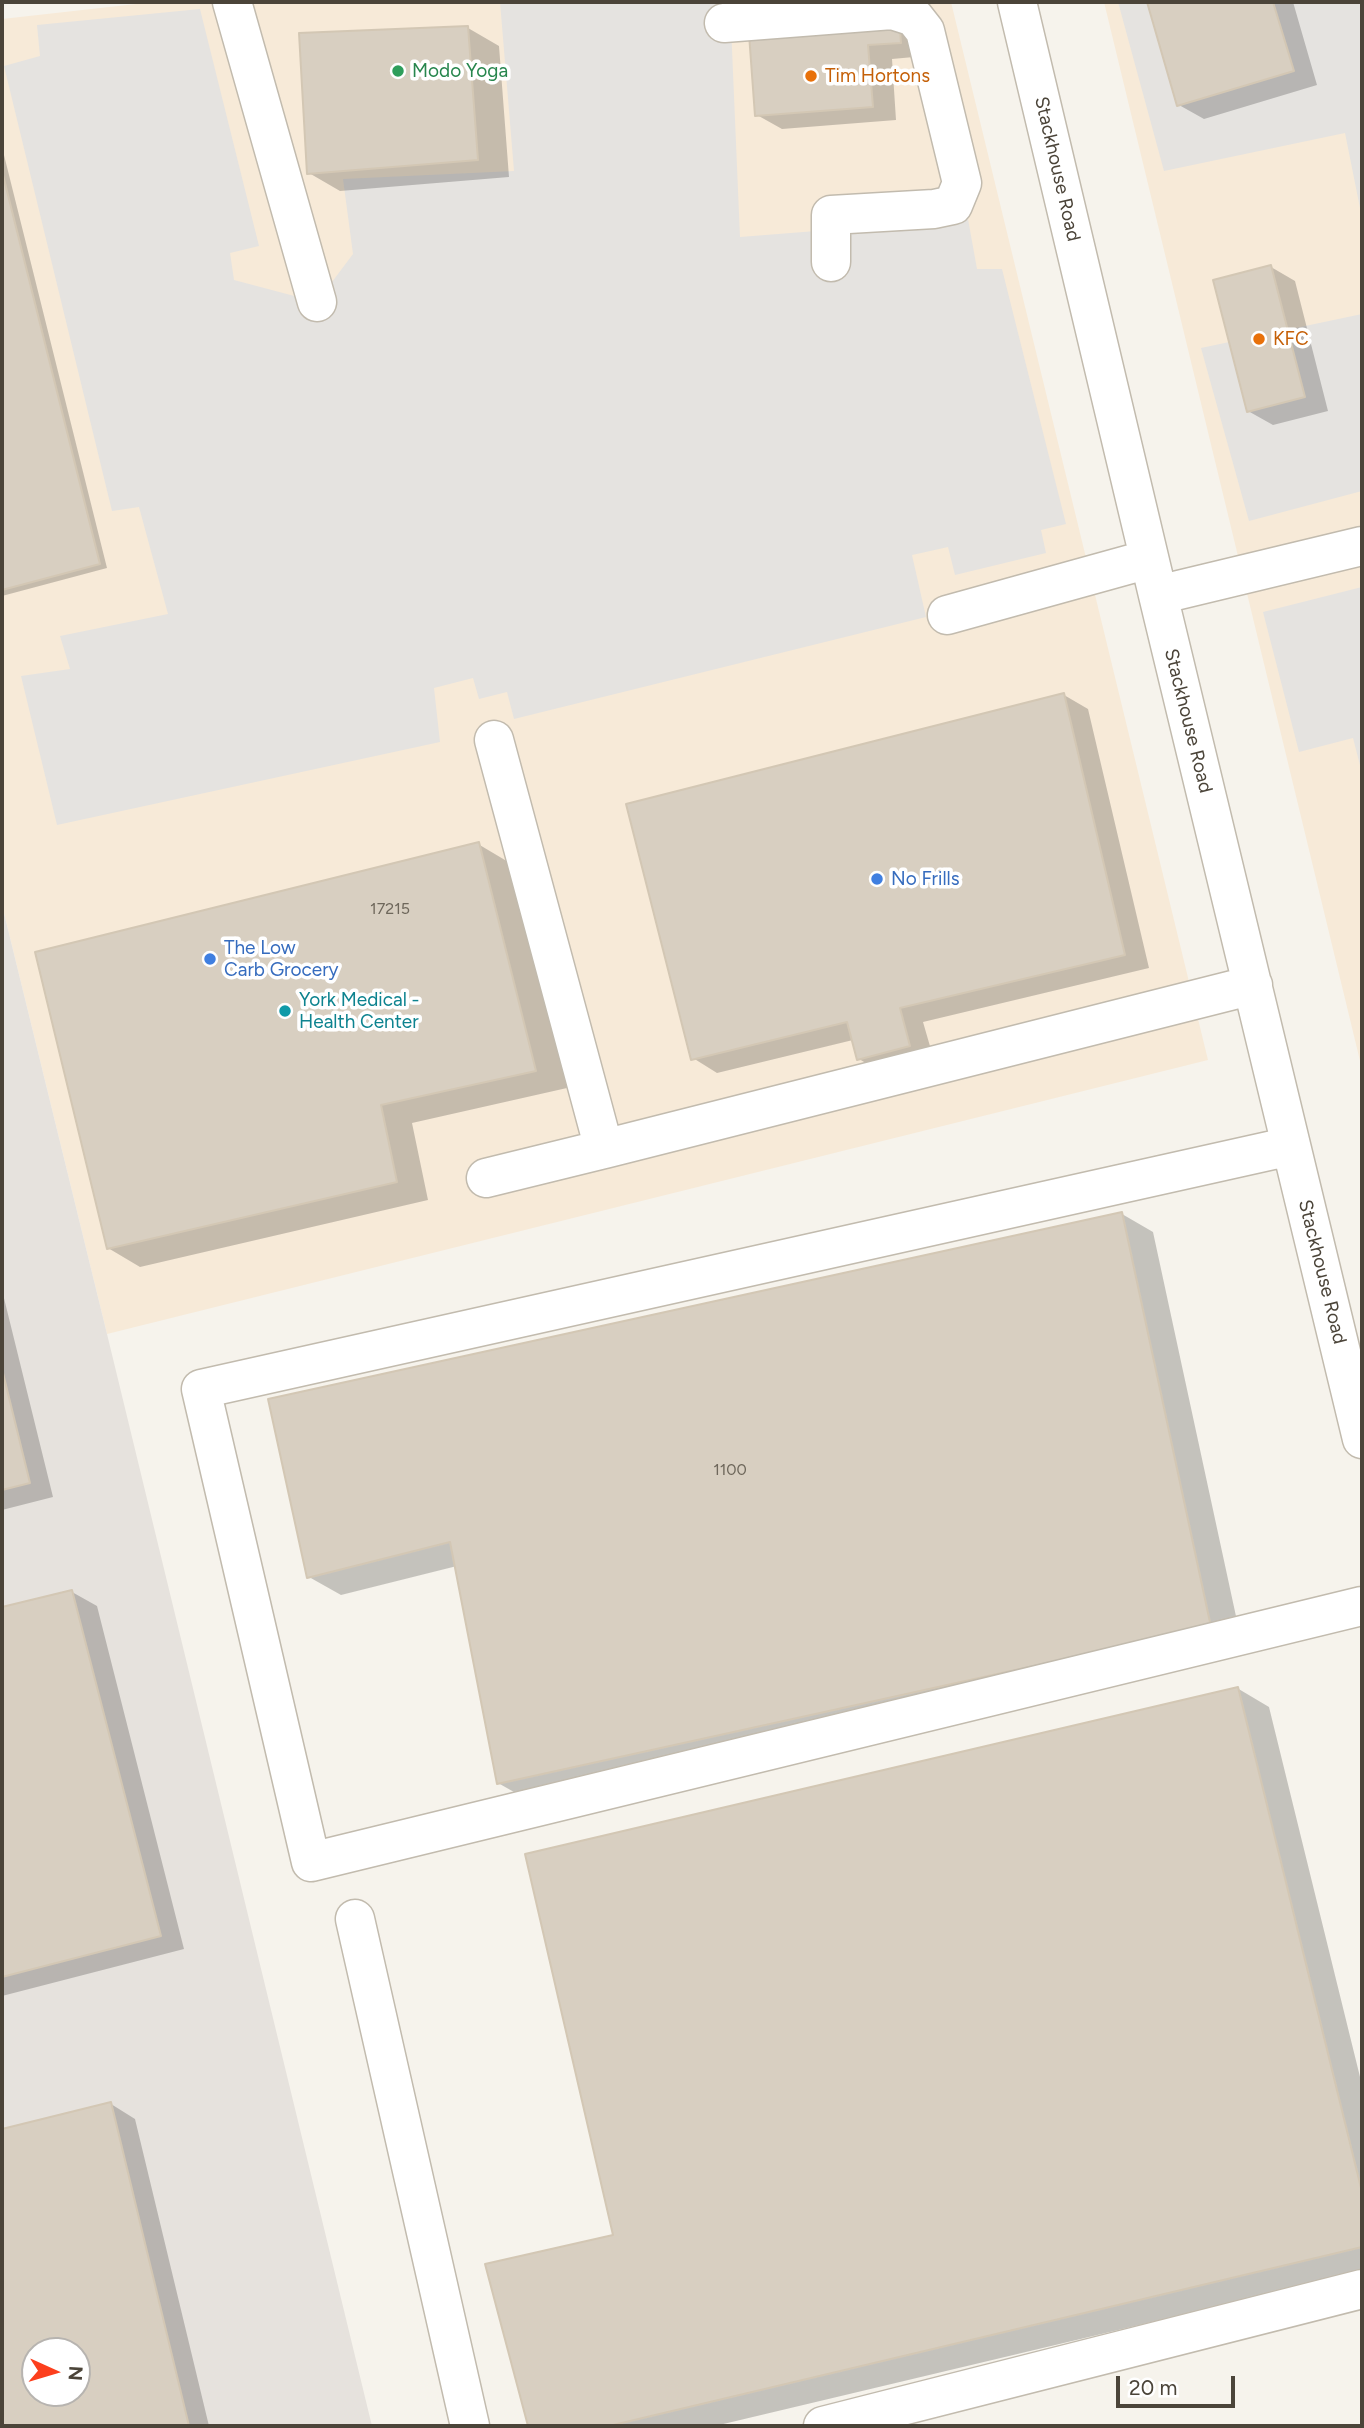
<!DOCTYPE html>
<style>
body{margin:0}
#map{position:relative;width:1364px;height:2428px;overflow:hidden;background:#f6f3ec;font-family:Figtree,sans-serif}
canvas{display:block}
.frame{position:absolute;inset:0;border:4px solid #4b4439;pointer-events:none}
.north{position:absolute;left:21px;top:2337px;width:70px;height:70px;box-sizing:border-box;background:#fff;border:2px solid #b7b4b0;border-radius:50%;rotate:94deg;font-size:19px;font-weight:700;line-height:28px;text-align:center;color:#4b4439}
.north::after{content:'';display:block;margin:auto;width:24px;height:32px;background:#fc3f1d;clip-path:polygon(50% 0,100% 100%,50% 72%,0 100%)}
.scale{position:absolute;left:1116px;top:2376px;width:119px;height:32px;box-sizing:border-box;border:4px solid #4b4439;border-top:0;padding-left:9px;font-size:21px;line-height:24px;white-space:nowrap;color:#4b4439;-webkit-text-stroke:5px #fff;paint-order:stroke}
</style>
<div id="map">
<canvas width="1364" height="2428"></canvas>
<div class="frame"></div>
<div class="north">N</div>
<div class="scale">20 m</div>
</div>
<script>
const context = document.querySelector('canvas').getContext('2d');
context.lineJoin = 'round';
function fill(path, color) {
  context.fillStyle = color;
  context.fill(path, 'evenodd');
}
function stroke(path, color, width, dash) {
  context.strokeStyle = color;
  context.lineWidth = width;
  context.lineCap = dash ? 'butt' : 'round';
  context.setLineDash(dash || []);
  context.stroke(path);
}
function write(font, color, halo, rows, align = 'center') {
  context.font = font + ' Figtree,sans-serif';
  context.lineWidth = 7;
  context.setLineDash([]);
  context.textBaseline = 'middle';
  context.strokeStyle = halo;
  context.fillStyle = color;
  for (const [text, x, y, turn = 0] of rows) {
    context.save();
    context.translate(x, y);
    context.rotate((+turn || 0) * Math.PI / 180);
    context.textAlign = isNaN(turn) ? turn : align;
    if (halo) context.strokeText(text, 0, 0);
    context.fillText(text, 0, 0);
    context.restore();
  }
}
const commercial = new Path2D(`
 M154 2H951L1208 1060 107 1334 2 905V19Z
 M1104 2H1362V1069Z`);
const industrial = new Path2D(`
 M2 905 107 1334 372 2426H2ZM35 2351H77V2393H35Z`);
const parking = new Path2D(`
 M500 2H730L740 237 968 219 977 269H1002L1066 524 1041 530 1046 553 955 575 948 547 912 555 926 617 514 719 507 692 479 699 473 678 434 688 440 742 57 825 21 676 70 669 60 636 168 614 139 507 112 511 4 66 40 56 37 25 200 9 259 246 230 253 234 280 317 302 353 254 343 179 514 171Z
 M1118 2H1362V218L1345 133 1164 171Z
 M1362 314V491L1249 521 1201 348Z
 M1362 587V773L1353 738 1299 752 1263 612Z`);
const shadow = new Path2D(`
 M1148 2H1293L1317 85 1204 119 1179 105Z
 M899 19 925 56 892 59 896 120 782 129 757 115Z
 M468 28 499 46 509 177 340 191 309 173Z
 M2 147 107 568 2 596Z
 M1271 267 1295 281 1328 411 1273 425 1248 411Z
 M1064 695 1088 709 1149 968 923 1022 934 1060 883 1073 859 1059 853 1040 717 1073 693 1058Z
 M478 844 510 863 567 1088 412 1123 428 1200 140 1267 108 1248Z
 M1122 1214 1153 1232 1242 1644 530 1801 498 1783 457 1566 341 1595 309 1577Z
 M2 1290 53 1497 2 1510Z
 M72 1592 97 1606 184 1949 2 1996V1608Z
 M1237 1688 1269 1707 1362 2085V2272L715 2426H530L487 2265 615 2236Z
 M111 2104 135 2119 209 2426H2V2131ZM35 2351H77V2393H35Z`);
const building = new Path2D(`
 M1147 2H1273L1294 71 1177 106Z
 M899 18 901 43 868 45 873 107 755 116 748 20Z
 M468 26 478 160 307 174 299 33Z
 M2 171 100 564 2 590Z
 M1271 265 1305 397 1247 412 1213 280Z
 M1064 693 1125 955 900 1008 910 1046 857 1060 847 1022 691 1060 626 804Z
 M479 842 536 1071 381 1105 397 1182 107 1249 35 952Z
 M1122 1212 1211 1627 497 1784 450 1542 307 1578 268 1399Z
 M2 1369 30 1483 2 1490Z
 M72 1590 161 1936 2 1977V1607Z
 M1238 1687 1362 2192V2247L609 2426H528L485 2264 613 2235 525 1854Z
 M111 2102 189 2426H2V2129ZM35 2351H77V2393H35Z`);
const minor = new Path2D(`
 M232 2 317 302
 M1017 2 1158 595 1362 1439
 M724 23 892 10 914 17 925 31 962 183 953 205 934 209 831 215V262
 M1158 595 1362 546
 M947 615 1149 559
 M494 740 604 1149 1253 985
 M1291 1146 201 1389 311 1862 1362 1606
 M486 1178 604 1149
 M355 1919 470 2426
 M823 2426 1362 2289`);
const markers = [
 [398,71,7,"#2e9e5b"],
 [811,76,7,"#e8710a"],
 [1259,339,7,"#e8710a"],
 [877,879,7,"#3f7fe0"],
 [210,959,7,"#3f7fe0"],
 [285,1011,7,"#0f9aa8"]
];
const numberNames = [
 ["17215",390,909],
 ["1100",730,1470]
];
const leisureNames = [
 ["Modo Yoga",412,71]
];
const foodNames = [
 ["Tim Hortons",825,76],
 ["KFC",1273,339]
];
const streetNames = [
 ["Stackhouse Road",1057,169,77],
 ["Stackhouse Road",1188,721,76],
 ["Stackhouse Road",1322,1272,76]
];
const shopNames = [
 ["No Frills",891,879],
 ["The Low",224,948],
 ["Carb Grocery",224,970]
];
const cultureNames = [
 ["York Medical -",299,1000],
 ["Health Center",299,1022]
];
fill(commercial, '#f7ead8');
fill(industrial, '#e6e2dd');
fill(parking, '#e5e3e0');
fill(shadow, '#0003');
fill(building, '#d8cfc1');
stroke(building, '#d3c7b4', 2);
stroke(minor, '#c2bbae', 41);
stroke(minor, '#fff', 38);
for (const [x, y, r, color] of markers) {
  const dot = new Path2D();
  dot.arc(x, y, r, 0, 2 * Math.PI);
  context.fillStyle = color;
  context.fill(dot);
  stroke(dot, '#fff', 2.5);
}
write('16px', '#6e675b', null, numberNames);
write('19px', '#27864d', '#fff', leisureNames, 'left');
write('19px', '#c56008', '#fff', foodNames, 'left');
write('19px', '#4b4439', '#fff', streetNames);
write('19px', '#366cbe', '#fff', shopNames, 'left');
write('19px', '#0d838f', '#fff', cultureNames, 'left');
</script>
